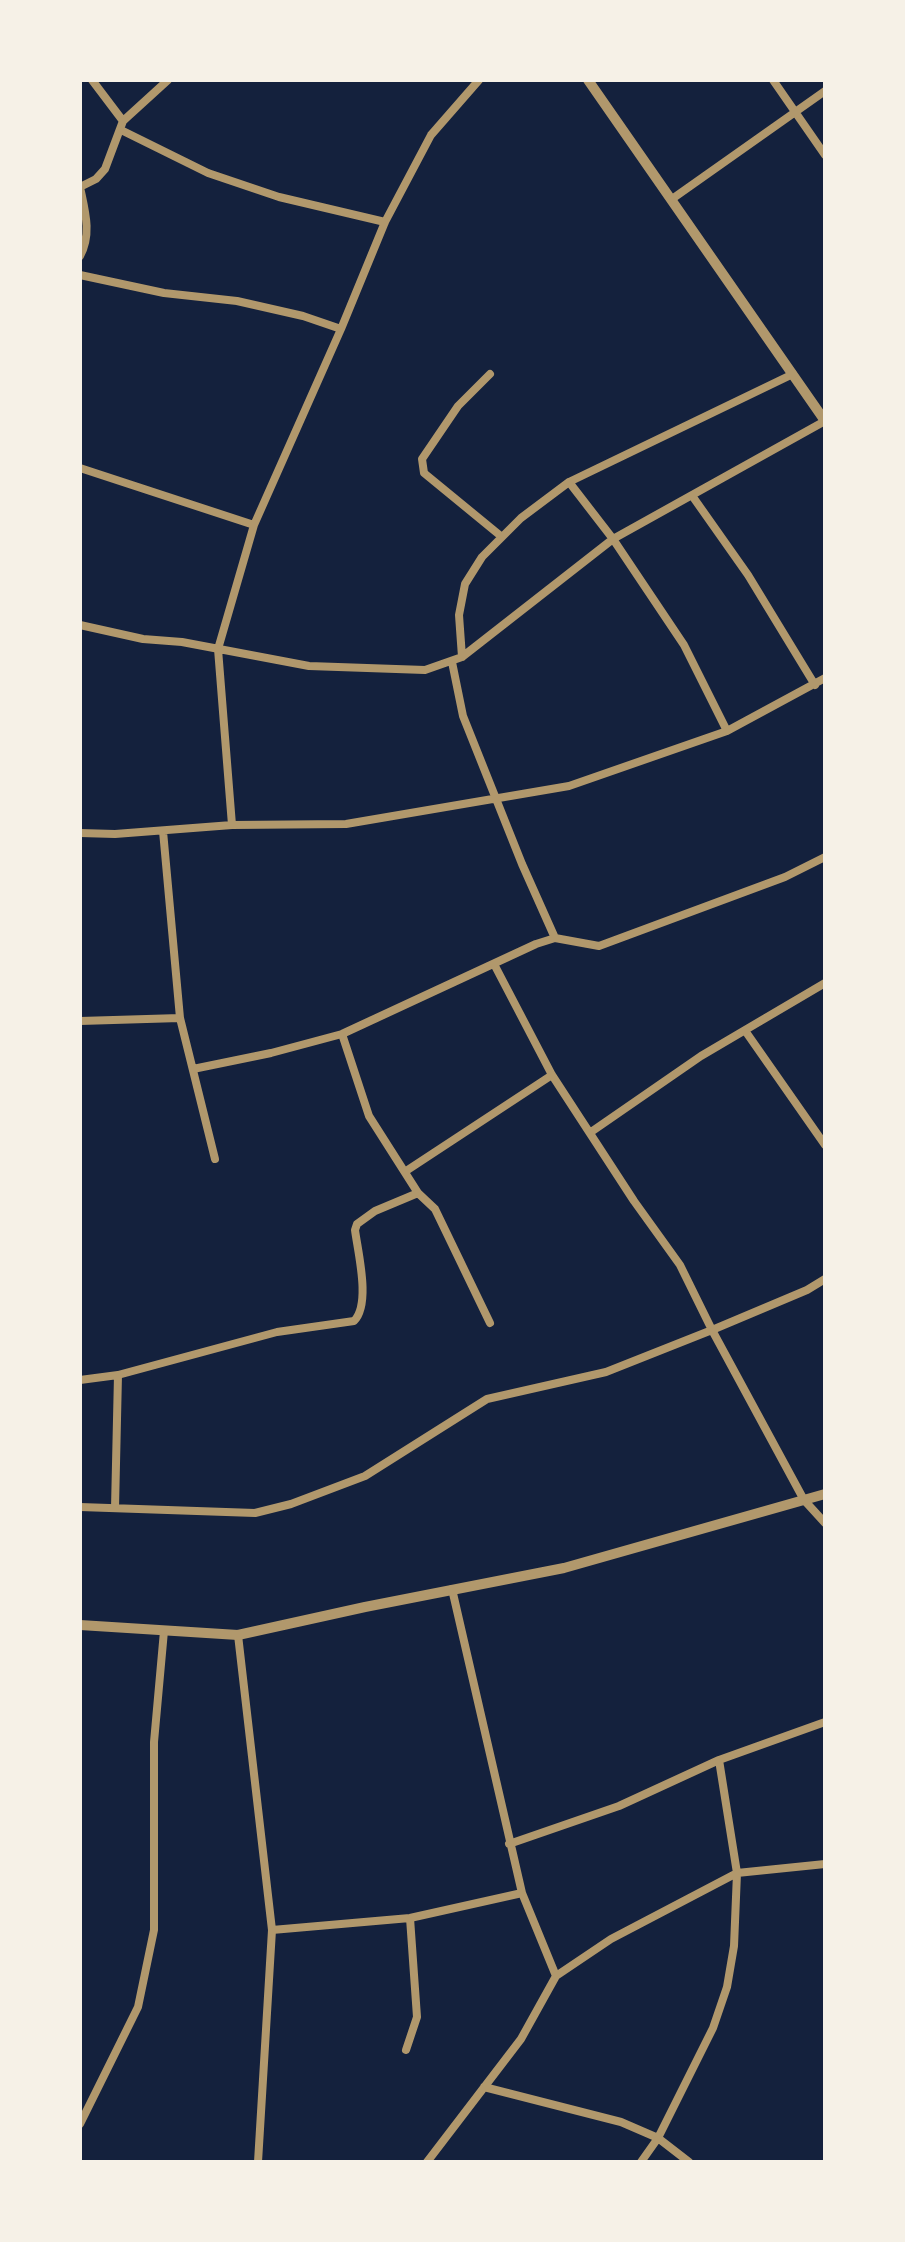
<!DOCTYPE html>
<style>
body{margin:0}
#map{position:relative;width:905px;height:2242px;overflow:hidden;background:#14213d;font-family:"Source Sans 3",sans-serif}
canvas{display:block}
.frame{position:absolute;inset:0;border:82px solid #f6f1e7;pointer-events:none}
</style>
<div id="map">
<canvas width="905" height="2242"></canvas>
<div class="frame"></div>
</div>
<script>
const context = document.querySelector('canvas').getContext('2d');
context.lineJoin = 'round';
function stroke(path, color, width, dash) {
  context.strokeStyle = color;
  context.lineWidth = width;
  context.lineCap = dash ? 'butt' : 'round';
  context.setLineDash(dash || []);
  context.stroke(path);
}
const minor = new Path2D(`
 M92 80 123 121
 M773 80 825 155
 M121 130 208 173 279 197 385 222
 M80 187 96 179 105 169 123 121 168 80
 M672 199 825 91
 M80 256C92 234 85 211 80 187
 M80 275 164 293 237 301 303 316 341 329
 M490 374 458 406 422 459 424 473 502 537
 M80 468 254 525
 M569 482 613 539 684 645 727 731
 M693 497 748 575 815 685
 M80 625 143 639 182 642 309 666 425 670 462 657 613 539 825 421
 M462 657 459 615 465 584 482 557 521 518 569 482 793 374
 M452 662 463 716 522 864 555 938
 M232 825 218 649 254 525 341 329 385 222 431 135 479 80
 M163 831 180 1018 215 1159
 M80 833 115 834 232 825 346 824 569 786 727 731 825 678
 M494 964 552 1075 634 1201 680 1265 712 1330 804 1500 825 1523
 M80 1021 180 1018
 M746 1032 825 1145
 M342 1034 369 1116 418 1193 435 1209 490 1323
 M193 1069 271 1053 342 1034 536 944 555 938 599 946 785 877 825 857
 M591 1132 701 1056 825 983
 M406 1171 552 1075
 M80 1380 118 1375 277 1332 354 1321C371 1304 358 1253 355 1230L357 1224 375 1211 418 1193
 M80 1507 255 1513 291 1504 365 1476 487 1399 606 1372 712 1330 807 1290 825 1279
 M115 1508 118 1375
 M452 1589 522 1893 556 1976
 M238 1635 272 1930 258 2162
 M509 1844 619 1806 719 1760 825 1722
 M272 1930 410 1918 522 1893
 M406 2050 417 2017 410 1918
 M484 2087 621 2122 658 2138 689 2162
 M80 2124 138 2007 154 1930V1742L164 1631
 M427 2162 521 2039 556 1976 611 1939 737 1873 825 1864
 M641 2162 658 2138 713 2028 727 1987 734 1946 737 1873 719 1760`);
const tertiary = new Path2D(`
 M588 80 825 421
 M80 1625 238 1635 365 1607 564 1568 825 1494`);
stroke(minor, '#b1986c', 8);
stroke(tertiary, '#b1986c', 10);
</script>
